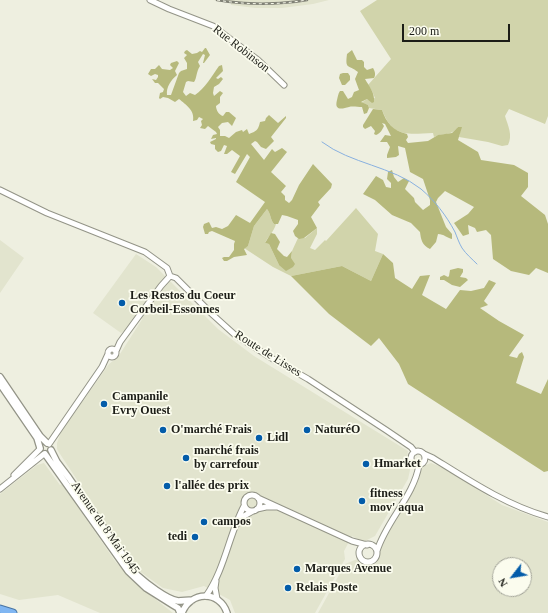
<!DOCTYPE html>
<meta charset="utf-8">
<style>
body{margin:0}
#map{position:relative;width:548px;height:613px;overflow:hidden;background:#eeefe0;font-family:"Times New Roman",serif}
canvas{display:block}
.north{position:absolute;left:492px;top:557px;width:40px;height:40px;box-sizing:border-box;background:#fbfcee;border:1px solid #a2a398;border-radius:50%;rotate:239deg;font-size:11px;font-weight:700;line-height:16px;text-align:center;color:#1c1d17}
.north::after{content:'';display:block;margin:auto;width:14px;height:18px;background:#035ca9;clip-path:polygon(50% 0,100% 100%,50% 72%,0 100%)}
.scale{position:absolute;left:402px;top:24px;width:108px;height:18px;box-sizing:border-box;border:2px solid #1c1d17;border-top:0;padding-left:5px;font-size:12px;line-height:14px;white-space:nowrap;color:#1c1d17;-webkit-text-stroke:3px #fbfcee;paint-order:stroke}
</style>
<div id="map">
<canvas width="548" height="613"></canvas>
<div class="north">N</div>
<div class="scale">200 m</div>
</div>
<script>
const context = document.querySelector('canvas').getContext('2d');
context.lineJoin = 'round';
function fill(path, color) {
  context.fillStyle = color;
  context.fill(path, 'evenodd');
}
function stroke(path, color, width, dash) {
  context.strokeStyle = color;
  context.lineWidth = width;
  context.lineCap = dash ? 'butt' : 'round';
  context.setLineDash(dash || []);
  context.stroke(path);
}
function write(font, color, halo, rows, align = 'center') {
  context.font = font + ' "Times New Roman",serif';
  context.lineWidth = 3.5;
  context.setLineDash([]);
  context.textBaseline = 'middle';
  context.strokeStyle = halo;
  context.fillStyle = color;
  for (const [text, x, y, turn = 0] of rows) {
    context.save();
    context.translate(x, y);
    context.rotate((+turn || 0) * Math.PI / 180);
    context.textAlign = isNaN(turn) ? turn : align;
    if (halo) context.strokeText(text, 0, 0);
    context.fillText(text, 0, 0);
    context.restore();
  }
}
const built = new Path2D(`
 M213 0H329L313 4 282 8H255L231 5V3Z
 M0 240 24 258 0 293Z
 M136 254 156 267 218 329 254 356 408 451 407 459 410 470 408 479 375 536 367 540 362 541 352 536 344 551 345 559 315 613H235L230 600 204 586 182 592 163 588 135 568 60 454 57 449V443L61 432 109 364 118 357 143 318 121 333 93 313Z
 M44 463 60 485 62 484 115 561 135 583 173 613H100L58 595 19 600 0 594V494L37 465Z
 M431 463 444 468 502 505 548 522V613H318L345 564 360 558 365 562 369 563 374 561 377 557 378 551 421 467ZM500 565H524V589H500Z`);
const green = new Path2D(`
 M377 0H548V116L545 124 509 109 505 116C508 126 513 135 508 145L502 146 488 142 459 137 461 127H458C450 137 444 132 434 137L433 133C407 134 393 138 382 110L369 108 368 105 361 103 367 99 369 100 375 98 372 91 368 85 391 59 360 11Z
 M356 208 378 234 375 251 383 254 371 281 342 266 291 276 273 267 244 248 248 246 254 226 267 209C271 214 270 219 274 224H276C274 232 268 236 265 243L269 244 279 265 291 258 292 251 298 238H305L317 228V234L310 248 315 250 325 240 326 241Z`);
const forest = new Path2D(`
 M205 48H206L210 55 204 63H203L205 55 203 54 198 62 200 66C196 72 197 78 194 82L188 81 186 82 183 92 186 96 190 93 195 95C205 88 212 76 219 66L222 65 223 71 216 78 218 79 221 77 223 79 219 84 214 87 213 93 214 96 220 91 223 93 220 97V103L216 106C216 110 219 115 223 116L226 112H229L236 118 232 126 228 122 222 123 218 127 220 130V136H225L229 138 236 132 242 130 243 132 247 129 249 134C256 131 258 131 260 122L265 121 266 118 269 115 278 123 286 116V118L271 137 274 141 266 149 261 147 257 142 255 141 251 144 264 160 272 149 275 152 282 148 287 152 271 172 286 186 281 192 285 196V200L289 203 292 200 299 185 313 164 332 184 331 188 318 202 320 205 311 217 317 228 304 238 299 239 295 236 293 231 298 224V220L287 216 282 215 278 224H274C270 219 271 214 267 209L254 226 248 246 244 249 247 255 234 257 227 261H224L222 258 224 257H229L234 250V244L235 241 212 231 209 232 208 234H205L203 227 204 224 209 222 212 228 216 227 222 229 228 226 236 215 250 223 265 202 236 182 250 157 247 154 235 174 231 172 240 156 232 150 227 154H224L227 146 224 145 221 151 218 152 215 149V145L211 144 210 142 216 139V138L211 139 213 135 217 134 216 132 208 126 205 129 200 128 202 125 201 121 203 119 199 117 197 120 193 121C195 110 186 105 179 99L175 102 168 98 163 97 160 99 159 98 160 93 163 92 164 89 158 83H155L152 79 156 80 158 77V75L155 74 151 76 148 74 151 69H155L159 65 162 69 170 70 173 68 170 65 171 63 177 61 179 63 175 71 177 75C171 80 166 87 167 95H171L179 73 181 71 187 69V63L184 58 187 55 184 53 185 51 187 50 192 54 197 53 200 51 202 52Z
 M352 50 357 60H362L364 62V67L367 70 373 68C375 71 376 75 374 78L365 79C369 86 375 93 374 102L372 103 367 99 361 102 368 105 369 108 367 113 364 114 362 107C358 107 352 106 349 107 342 109 334 111 337 100 338 96 338 94 340 91H343L348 99 352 97 354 92 359 90 355 79 358 72C348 64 345 70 347 54Z
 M343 73H348L350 76V80L345 85H342L339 78 340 74Z
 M373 109 382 110C386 122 393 131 407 134L408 137 406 140 408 143 428 141 438 135 452 133 458 127H462L458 140 478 152 481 160 514 165 528 173V187L521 196 545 215 548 224V273L536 268 529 275 511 271 493 259 491 235 486 230 477 232 475 228 468 225 469 234 463 236 454 223 468 214 474 207 445 191 438 198 436 202 446 227 452 234V239C447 238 444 234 438 234L436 242 430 249C422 245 421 240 420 232L411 223 392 215 375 200 363 194 376 176 383 180 386 187 391 188V183L387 179 388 172 392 170 394 177 398 182 404 178 409 181 405 189 414 198 415 202 423 210 430 205V200L423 179 410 172 405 148 398 146 399 155 396 157 387 158V155L390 147 387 142H380L385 135 391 136 385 124 382 123 384 126C382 130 381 133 376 135L374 134 375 131 371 126 365 129 363 127V125Z
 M271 233 275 234 280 242 277 249 284 256 287 257 292 251 291 258 295 264 293 267 286 271 279 265 269 244 265 243Z
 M383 254 393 263 395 278 412 289 420 276 430 275 422 295 446 309 460 290 471 291 484 288 489 280 496 283 484 301 488 305 480 308 499 321 524 335 509 356 517 358 519 354 522 352 524 357 516 383 541 394 548 379V471L544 472 408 384 399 364 379 338 371 346 329 314 291 276 342 266 371 281Z
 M458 268 463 269V272L460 277 466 278 468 280 460 287 452 285 444 280H440V277L444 275 448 277 449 276 450 270Z`);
const stream = new Path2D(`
 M322 142C351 164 392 166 421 189 435 201 446 215 455 232 457 237 459 243 462 248 466 254 472 259 477 264`);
const tertiary = new Path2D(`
 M150 0 169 9 213 26 258 60 284 85
 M0 190 47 213 145 252 167 268 170 276
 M170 276 176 278 213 315 234 334 273 359 308 379 386 430 411 447 415 452
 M108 353a4 4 0 1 1 8 0a4 4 0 1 1-8 0Z
 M116 351 120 342 161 286 170 276
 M49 444 102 367 108 354
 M411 458a7 7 0 1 1 14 0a7 7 0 1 1-14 0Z
 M424 454 433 458C470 481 506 505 548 517
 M14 475 40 449
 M0 489 44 454
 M244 503a8 8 0 1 1 16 0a8 8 0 1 1-16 0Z
 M258 498 352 541 367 545
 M257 509 266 507H276
 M237 524 244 516 253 511
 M359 553a9 9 0 1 1 18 0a9 9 0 1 1-18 0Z
 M377 551C386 521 414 496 419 465
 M216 581 215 588 217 599
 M206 596C225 569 229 534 244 506`);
const secondary = new Path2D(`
 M0 377 40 436 47 443
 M0 384 37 438 40 448
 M51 450 57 462 69 478 137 575C146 583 166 599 178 601 183 601 187 600 192 600
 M45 454 128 571 146 588 173 605 178 608 180 613
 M182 613C190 591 220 590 227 613`);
const trunk = new Path2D(`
 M0 609 13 613`);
const rail = new Path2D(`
 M217 0C247 5 277 5 307 0`);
const markers = [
 [122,303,4,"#035ca9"],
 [104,404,4,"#035ca9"],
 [163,430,4,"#035ca9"],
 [307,430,4,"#035ca9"],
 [259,438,4,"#035ca9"],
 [186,458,4,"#035ca9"],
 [366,464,4,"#035ca9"],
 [167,486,4,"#035ca9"],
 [362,501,4,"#035ca9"],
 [204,522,4,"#035ca9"],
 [195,537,4,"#035ca9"],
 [297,569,4,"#035ca9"],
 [288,588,4,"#035ca9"]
];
const streetNames = [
 ["Rue Robinson",241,49,38],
 ["Route de Lisses",268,354,32],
 ["Avenue du 8 Mai 1945",105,528,55]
];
const poiNames = [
 ["Les Restos du Coeur",130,296],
 ["Corbeil-Essonnes",130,310],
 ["Campanile",112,397],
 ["Evry Ouest",112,411],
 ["O'marché Frais",171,430],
 ["NaturéO",315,430],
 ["Lidl",267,438],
 ["marché frais",194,451],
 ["by carrefour",194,465],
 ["Hmarket",374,464],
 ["l'allée des prix",175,486],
 ["fitness",370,494],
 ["mov' aqua",370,508],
 ["campos",212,522],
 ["tedi",187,537,"right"],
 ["Marques Avenue",305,569],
 ["Relais Poste",296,588]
];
fill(built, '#e2e4ce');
fill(green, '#d1d4ab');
fill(forest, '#b6b97c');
stroke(stream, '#88b0df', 1);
stroke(tertiary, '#939487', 7);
stroke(secondary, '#939487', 8);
stroke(trunk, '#4874a3', 9);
stroke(tertiary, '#fff', 5);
stroke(secondary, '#fff', 5.5);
stroke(trunk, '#80b6f2', 7);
stroke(rail, '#808176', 2.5);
stroke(rail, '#fbfcee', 1, [3]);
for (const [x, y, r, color] of markers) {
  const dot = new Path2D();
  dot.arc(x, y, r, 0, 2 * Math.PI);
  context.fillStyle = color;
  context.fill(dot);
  stroke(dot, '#fbfcee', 1.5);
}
write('12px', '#1c1d17', '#fbfcee', streetNames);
write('bold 12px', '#1c1d17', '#fbfcee', poiNames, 'left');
</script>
